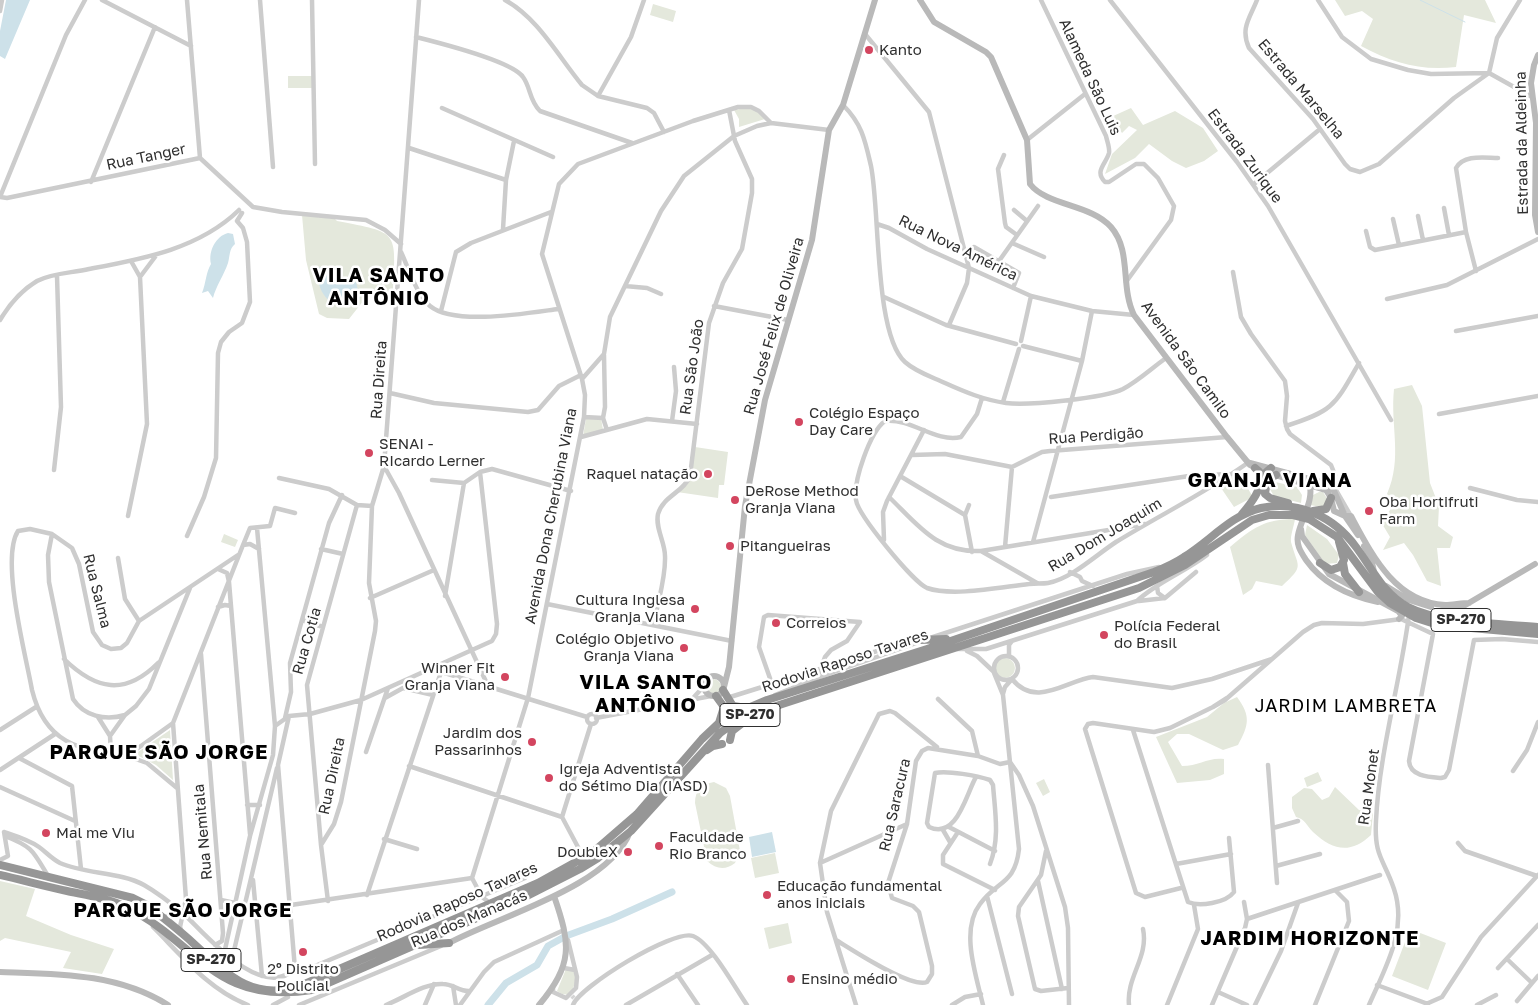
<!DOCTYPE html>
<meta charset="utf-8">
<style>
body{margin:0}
canvas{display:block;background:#fff}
</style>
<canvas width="1538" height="1005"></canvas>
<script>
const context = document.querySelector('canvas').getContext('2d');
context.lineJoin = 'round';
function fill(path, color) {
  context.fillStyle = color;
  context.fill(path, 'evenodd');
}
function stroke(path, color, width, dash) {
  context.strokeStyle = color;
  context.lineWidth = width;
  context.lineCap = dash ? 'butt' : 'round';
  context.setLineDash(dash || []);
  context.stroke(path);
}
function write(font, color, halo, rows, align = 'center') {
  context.font = font + ' "Golos Text",sans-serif';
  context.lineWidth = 5;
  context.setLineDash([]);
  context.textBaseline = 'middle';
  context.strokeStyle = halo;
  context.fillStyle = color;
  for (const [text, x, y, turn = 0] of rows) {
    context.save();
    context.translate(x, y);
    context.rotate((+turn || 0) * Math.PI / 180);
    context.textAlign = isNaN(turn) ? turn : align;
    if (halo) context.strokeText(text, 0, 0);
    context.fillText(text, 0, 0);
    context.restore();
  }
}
const green = new Path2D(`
 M1335 0H1485L1496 23 1464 15 1456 67C1420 71 1393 63 1361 46L1373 19 1362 11 1345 16Z
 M653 4 676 11 673 22 650 15Z
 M288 76H313V88H288Z
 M746 108 756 110 765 119 739 127V119L734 110Z
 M1131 108 1143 125 1175 111 1203 128 1218 151 1204 161 1186 168 1172 161 1149 144 1135 158 1105 174 1112 154 1137 130 1129 126 1122 133 1111 117Z
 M302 215 335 219 337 221C399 233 396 230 393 292L371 291 349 319 327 318 319 314 306 260Z
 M1412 385 1422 406 1430 483 1439 506 1438 526 1453 537 1450 548H1437L1441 586 1427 581 1413 555 1404 543 1383 550 1390 537 1381 522 1396 502 1387 494C1403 458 1390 426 1394 389Z
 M601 418 603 430 583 436 586 419Z
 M695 447 728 452 724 485H719L718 498 677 492 687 484Z
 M1238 472 1253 497 1234 507 1219 485Z
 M1271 481 1297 487 1302 495 1301 503 1274 496 1268 486Z
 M1319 492H1323L1328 500 1327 504 1321 507 1310 505 1313 495Z
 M1295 519C1294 526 1290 536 1291 542 1298 568 1305 565 1282 586L1256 581 1252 589 1243 595 1230 547C1253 528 1264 519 1295 519Z
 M1307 525 1327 539 1339 555 1337 563 1325 564 1305 535Z
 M224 534 238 540 235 547 221 542Z
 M995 668a10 10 0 1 1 20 0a10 10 0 1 1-20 0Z
 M705 687a8 8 0 1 1 16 0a8 8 0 1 1-16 0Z
 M1237 697C1251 716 1249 725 1238 745L1223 750 1189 734H1177L1168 742 1182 766C1199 766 1208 757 1224 759V774L1210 780 1177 783 1156 737 1207 717 1224 703Z
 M170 730 173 780 156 765 135 754Z
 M1318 772 1322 781 1307 787 1304 778Z
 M1044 779 1050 792 1043 796 1036 783Z
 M714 782 726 788 730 796 740 851 735 863C725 871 716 869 707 861L695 803C695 790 702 784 714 782Z
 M1335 787 1359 810 1373 813 1371 835C1351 854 1333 851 1313 832 1307 826 1305 819 1296 817L1292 808V797L1304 788 1312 789 1322 800 1329 797Z
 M775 853 779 873 755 878 751 858Z
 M0 881 35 889 26 916 71 935 114 949 102 974 63 968 71 952 5 938 0 941Z
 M788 923 792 943 769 949 764 928Z
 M1410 929 1446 943 1428 990 1392 976Z
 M566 969 573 970C578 979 574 987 570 995L562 994 557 991Z`);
const water = new Path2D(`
 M6 0H30L5 59 0 56V31Z
 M228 233 233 234 235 244C229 249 230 256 228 263 224 275 216 286 213 298L208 291 202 293C206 283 206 272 211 264 208 251 216 236 228 233Z
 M321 267 330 280 348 284 356 282 360 299C353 302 347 305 340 305 324 304 315 282 318 268Z
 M772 832 776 852 752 857 749 837Z`);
const stream = new Path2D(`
 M1420 0 1465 22`);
const river = new Path2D(`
 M488 1005 506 983 537 965 548 946 566 936 612 919 672 892`);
const streetTunnel = new Path2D(`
 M572 996 574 998`);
const street = new Path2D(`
 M102 0 191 46
 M187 0 200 158
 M260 0 273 167
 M312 0 315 164
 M505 0C538 18 558 56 582 85L598 96 647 108 654 113 664 132
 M1041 0 1106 136C1107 141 1110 148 1109 153 1106 164 1094 171 1105 182H1109L1136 164H1144L1158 178 1174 206 1171 220 1126 282
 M1110 0 1237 162 1268 206 1391 420
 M1257 0C1250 18 1240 28 1249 48L1313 119 1345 164 1350 169 1360 172 1379 164 1454 98 1489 73 1497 38 1520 0
 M1318 0 1342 37 1371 59 1408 70 1431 74 1489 73 1532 97
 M0 11 2 0
 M865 34 929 112 969 268 967 283 949 325
 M416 37C436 42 512 61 523 77 531 88 529 100 540 111L632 143
 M598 96 631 37 644 0
 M843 105C862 124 865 140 871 166 880 209 874 334 905 362 916 372 932 377 945 383 965 392 984 400 1006 403 1027 406 1105 398 1123 389 1138 381 1152 368 1166 358
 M442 108 553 157
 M1027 140 1085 94
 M409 148 506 180
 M1004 155 998 169 1005 223 1006 227 1017 235
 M200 158 253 207 282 212 366 220 385 230 401 244
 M91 182 155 27
 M1254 184 1320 129
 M0 197 66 35 85 0
 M0 197 7 198 200 158
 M1444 208 1449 235
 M1014 210 1027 221
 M1418 216 1423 240
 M1393 219 1399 245
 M877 224 889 228 927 249 1031 296 1092 311 1134 315
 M503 229 506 180 514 141
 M1366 231 1370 247 1375 250 1466 232
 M1012 243 1044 257
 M974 247 1019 273 1013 288
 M401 252C409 269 416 294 430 306 454 326 528 313 558 309
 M999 261 1038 206
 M1476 271 1466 232 1456 168C1464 154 1485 158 1498 158
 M1233 272 1241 317 1251 334 1285 381 1287 396 1285 421 1287 429 1290 434 1331 465 1335 475 1330 487
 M140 277 155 257
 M625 286 647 288 661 294
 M884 297 946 325 1016 344
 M1387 299 1447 285 1538 239
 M714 306 788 320
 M441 311 456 252 471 243 551 212
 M0 320C9 305 22 290 37 281 52 273 72 273 89 269 142 259 199 249 239 210
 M1456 331 1538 316
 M1021 341 1031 296
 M1023 346 1082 361
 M582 379 604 354 610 317 661 211 684 176 734 136 757 126 771 123 829 130
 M390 393 434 403 528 412 538 410 559 386 581 375
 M982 398 977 414 961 437C935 443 912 418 885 421 870 432 853 481 856 500 858 515 913 582 927 588 953 597 1001 587 1029 584 1035 583 1042 584 1048 583 1071 579 1096 555 1116 542 1160 515 1207 492 1249 462
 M1003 402 1019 349
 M1439 414 1538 396
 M584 417 603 418 607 430
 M603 418 605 407 604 355
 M672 421 676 391 674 367
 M1286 426C1334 411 1335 405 1359 363
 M581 437 647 419 697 424
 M912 455 945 454 1012 467 1042 452 1050 451 1227 437
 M384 466 399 493 488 686
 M54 470 61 407 57 276
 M900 476 965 515 972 552
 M279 478 329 489 357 505 372 506
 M432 480 464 483
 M1332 483 1351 516
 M1470 488 1517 500 1538 502
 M889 497C918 525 937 553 981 551L1145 524
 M1051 497 1189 476 1229 474
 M965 515 969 505
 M128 516 147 424 140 277 131 261
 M52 534 48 555 49 582 73 699C84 716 105 721 125 715
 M187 536 204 497 216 458 218 353 221 342 229 332 242 323 250 302 247 242 243 228 237 221 242 213
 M884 540 883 512 887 501 924 430
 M1033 542 1082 361 1092 311
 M243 545 250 528 270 526 275 508 295 513
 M1005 547 1012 467
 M321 549 343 554
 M981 551 1037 583
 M238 555 139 621 127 643 121 648 111 649 102 645 93 632 79 564 72 548 52 534 30 529 18 531C0 559 26 656 32 690 45 743 78 750 127 756L173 723 243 545 250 544 259 549
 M118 558 125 599 139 621
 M218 569 227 573 229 582 250 834
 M1070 572 1080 577 1082 581 1093 586
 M1157 586 1158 593 1165 598
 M445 596 464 483 480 472 492 469 571 491
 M370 598 434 570
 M1139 601 1165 598 1196 572
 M547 604 732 641
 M218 607 225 605 231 606
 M302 620 323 627
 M654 625C657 603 666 579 665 556 665 542 655 528 658 514 663 496 684 492 690 476L709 323 723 283 742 249 752 193V179L735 141 729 110
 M930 638 1127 574 1159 567
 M957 649H986L1137 601C1157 582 1185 572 1207 555
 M967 651 977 656 994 672
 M201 654 223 933 222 941 215 945
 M994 668a12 12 0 1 1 24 0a12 12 0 1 1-24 0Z
 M1009 656V645L1012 641
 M64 659C96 690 125 696 158 663
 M432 669 587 717
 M817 678 922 641
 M772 684 759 647 764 617 768 615 860 622 847 641 831 650 825 657 817 678 775 695
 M1003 694 1005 687 1012 679C1036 709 1067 680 1093 677L1172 688 1212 679 1272 659
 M694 697 704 686
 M385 698 403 688 433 695
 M727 698 909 641 920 640
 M1227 698 1213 707 1225 700 1303 632 1314 625 1322 623 1363 624 1401 619 1433 634 1409 761C1410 776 1428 777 1441 778L1445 777 1449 770 1474 640 1502 639 1538 642
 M938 699 972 731 978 756
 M587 719a5 5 0 1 1 10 0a5 5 0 1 1-10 0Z
 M289 716 278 765 295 969
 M98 717 110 736
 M285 718 291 692 290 663 329 523 342 495
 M596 718 711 696
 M173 723 186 899 180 927 182 932
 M275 726 289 716 310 714 361 700 492 641 496 634 497 624 480 472
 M0 730 36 707
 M1133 730 1188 902C1199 907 1226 903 1234 892L1229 838
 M366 752 388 688
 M111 754 110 736 125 715 136 706 149 689 190 588
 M127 756 147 763 177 788
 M19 758 72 786 81 869
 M1268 765 1277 883
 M409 766 562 817
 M0 770 55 734
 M1513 771 1527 750 1538 722
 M976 777C966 794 957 840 929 827L927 823 935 773C947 770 978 776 990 780L993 785C995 812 1000 838 990 864
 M0 787 75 821
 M247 805H260
 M949 827 995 851
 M1273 828 1298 821
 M943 830 950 842
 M958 832 943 855V864L995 890
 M5 836C33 847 33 851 48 876
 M384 839 417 849
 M1458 843 1465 851 1537 876
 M321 845 307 685 357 505
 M579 849 562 817 591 724
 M1046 851 1041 875 1019 907 1018 916 1035 989 1041 991 1068 988
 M0 860 8 856 4 832C16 836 29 840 39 847 46 852 52 859 60 863 85 874 121 872 144 885 158 893 172 904 184 914 207 936 261 1001 295 969
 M820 863 907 824
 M1176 864 1231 854
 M1276 866 1320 854
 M253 880 262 976
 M1038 881 1062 989
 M1181 888 1145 897 1136 893 1085 729 1088 724 1093 723 1154 732 1170 728 1213 707
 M367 895 441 672
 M987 896 1012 994
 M221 900 235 903
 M328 901 321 845 334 824 341 802 375 631 376 621 369 583 372 506 384 466 419 0
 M490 903 482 897 472 878 528 698 584 417 585 395 582 379 542 254 559 184 578 164 693 121 738 107H751L759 111 771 123
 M291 905 472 878
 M162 917 172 916 180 911
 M1247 919 1380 875
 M153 927C182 956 209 990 248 1005
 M836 940C851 949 911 989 927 982L932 974V966L919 912 913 906 892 898 888 883 907 824 916 761 922 751 928 748 978 756 1000 764 1010 762 1019 775 1033 806 1065 907 1068 928 1069 1005
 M224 954 250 836 273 755 275 726 257 528
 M232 959 277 768
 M1507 959 1532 983
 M564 968 575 970
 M1498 968 1538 925
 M295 969 303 971 525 878
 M677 974 698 1005
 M1377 985 1428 1004
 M453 986 456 1005
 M553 988V992L566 998 576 988 577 977 568 940
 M1218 992 1247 1005
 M1517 1001 1538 976
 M1426 1004 1442 997 1481 937 1538 875
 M273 1005 288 997
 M299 1005 441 946
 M386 1005C404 998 424 983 443 984 453 984 460 992 470 991
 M425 1005 434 984
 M460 1005 484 972 494 962 564 930
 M573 1005C579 987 673 929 693 936 711 943 735 988 747 1005
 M626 1005 712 955
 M856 1005 827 912 820 863 831 811 879 714 890 711 895 713 937 747
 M952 1005 965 997 981 994
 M983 1005C976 975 960 930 980 904 997 880 1015 885 1019 849L1003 695 994 673
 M1129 1005C1126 977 1149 957 1143 929
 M1167 1005 1198 929 1194 905
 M1212 1005 1245 928 1247 919 1244 902
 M1255 1005 1281 951 1298 903
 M1315 1005 1349 921 1347 902 1336 891
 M1369 1005C1385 968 1408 930 1394 889 1384 859 1374 857 1376 821 1379 754 1400 683 1409 615
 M1477 1005 1496 995`);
const secondary = new Path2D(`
 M920 0 934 22 986 52 991 57 1027 140 1030 184C1047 206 1091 204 1111 227 1132 251 1120 287 1134 315L1227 437 1250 465 1257 469
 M1538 55 1534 65 1531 83 1536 123 1535 215 1538 232
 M1250 463 1324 483 1334 491 1345 516 1358 535
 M1272 474 1326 490 1331 498 1334 511 1345 516H1351C1372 555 1395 602 1445 605 1453 605 1461 603 1469 603
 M1309 483C1315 499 1301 519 1298 535 1296 545 1301 552 1306 560 1323 584 1349 596 1378 602
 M1301 529 1302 536 1329 574 1400 612
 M1364 546 1371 558 1374 572
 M1386 586 1409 600 1431 607
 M1443 609 1462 607 1535 564
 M1398 611 1402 616 1399 619
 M704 686a10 10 0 1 1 20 0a10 10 0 1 1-20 0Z
 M724 687 729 667 745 506 765 400 812 240 829 130 843 105 875 0
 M449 943C499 916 609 887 630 832
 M0 972C58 974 117 973 168 1005
 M539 1005C573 964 571 945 554 896`);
const highway = new Path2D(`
 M1263 475 1271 468
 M1276 475 1267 480 1265 494 1270 498 1288 503
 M1313 511 1326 509 1331 498
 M1242 514C1253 501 1260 491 1263 475L1255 468
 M1320 563 1331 570 1340 567 1344 560 1339 542
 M1343 563 1345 574 1359 592
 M920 640 946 639
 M723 690 733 706 747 708
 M716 696 724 707 719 723
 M730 740 732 731 741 724
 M707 750 713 746 722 744
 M0 865 133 898 149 906C164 919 179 930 193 943 226 973 251 1002 300 986L538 883 592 853 637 814 702 739 719 723 734 714 767 700 927 649 1154 572C1164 568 1175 563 1184 557 1209 542 1231 515 1261 508 1299 500 1334 517 1356 547 1372 568 1383 594 1408 607 1441 624 1500 623 1538 627
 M0 875C22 880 44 886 67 891 86 895 108 898 126 907 199 943 213 1005 312 990L527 896 580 869 598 858 631 831 720 733 735 722 767 709 1139 588 1185 565 1252 520 1269 515H1293L1309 519 1337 537 1378 592 1390 603 1416 618 1438 625 1538 634
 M419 945 449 943`);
const markers = [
 [869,50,5,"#d3455f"],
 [799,422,5,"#d3455f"],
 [369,453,5,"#d3455f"],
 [708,474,5,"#d3455f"],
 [735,500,5,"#d3455f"],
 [1369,511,5,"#d3455f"],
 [730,546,5,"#d3455f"],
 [695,609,5,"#d3455f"],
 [776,623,5,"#d3455f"],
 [1104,635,5,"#d3455f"],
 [684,648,5,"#d3455f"],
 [505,677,5,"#d3455f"],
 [532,742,5,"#d3455f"],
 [549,778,5,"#d3455f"],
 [46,833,5,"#d3455f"],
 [659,846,5,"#d3455f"],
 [628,852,5,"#d3455f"],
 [767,895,5,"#d3455f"],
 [303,952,5,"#d3455f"],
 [791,979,5,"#d3455f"]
];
const shields = [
 [1461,620,60],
 [750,715,60],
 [211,960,60]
];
const shieldNames = [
 ["SP-270",1461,620],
 ["SP-270",750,715],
 ["SP-270",211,960]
];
const poiNames = [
 ["Kanto",879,50],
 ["Colégio Espaço",809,413],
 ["Day Care",809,430],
 ["SENAI -",379,444],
 ["RIcardo Lerner",379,461],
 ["Raquel natação",698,474,"right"],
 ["DeRose Method",745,491],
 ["Granja Viana",745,508],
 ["Oba Hortifruti",1379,502],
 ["Farm",1379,519],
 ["Pitangueiras",740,546],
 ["Cultura Inglesa",685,600,"right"],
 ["Granja Viana",685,617,"right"],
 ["Correios",786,623],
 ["Polícia Federal",1114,626],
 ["do Brasil",1114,643],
 ["Colégio Objetivo",674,639,"right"],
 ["Granja Viana",674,656,"right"],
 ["Winner Fit",495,668,"right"],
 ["Granja Viana",495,685,"right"],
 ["Jardim dos",522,733,"right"],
 ["Passarinhos",522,750,"right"],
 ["Igreja Adventista",559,769],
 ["do Sétimo Dia (IASD)",559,786],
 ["Mal me Viu",56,833],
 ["Faculdade",669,837],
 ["Rio Branco",669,854],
 ["DoubleX",618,852,"right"],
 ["Educação fundamental",777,886],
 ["anos iniciais",777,903],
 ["2º Distrito",303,969,"center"],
 ["Policial",303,986,"center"],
 ["Ensino médio",801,979]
];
const streetNames = [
 ["Alameda São Luis",1090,77,65],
 ["Estrada Marselha",1301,89,50],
 ["Estrada da Aldeinha",1522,143,-91],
 ["Estrada Zurique",1245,156,53],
 ["Rua Tanger",146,157,-12],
 ["Rua Nova América",958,248,26],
 ["Rua José Felix de Oliveira",774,326,-74],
 ["Avenida São Camilo",1186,360,54],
 ["Rua São João",692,367,-82],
 ["Rua Direita",379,380,-86],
 ["Rua Perdigão",1096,436,-4],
 ["Avenida Dona Cherubina Viana",551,516,-79],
 ["Rua Dom Joaquim",1105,535,-31],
 ["Rua Salma",97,591,76],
 ["Rua Cotia",307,641,-74],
 ["Rodovia Raposo Tavares",845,661,-18],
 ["Rua Direita",332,776,-78],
 ["Rua Monet",1369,787,-82],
 ["Rua Saracura",895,805,-77],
 ["Rua Nemitala",203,832,-95],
 ["Rodovia Raposo Tavares",457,902,-24],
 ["Rua dos Manacás",469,919,-23]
];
const quarterNames = [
 ["JARDIM LAMBRETA",1346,706]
];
const districtNames = [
 ["VILA SANTO",379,276],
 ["ANTÔNIO",379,299],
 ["GRANJA VIANA",1270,481],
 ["VILA SANTO",646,683],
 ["ANTÔNIO",646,706],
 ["PARQUE SÃO JORGE",159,753],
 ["PARQUE SÃO JORGE",183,911],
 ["JARDIM HORIZONTE",1310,939]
];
fill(green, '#e4e8dc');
fill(water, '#cde1e9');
stroke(stream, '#cde1e9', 1);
stroke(river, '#cde1e9', 7);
stroke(streetTunnel, '#d5d5d5', 4.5, [4.5, 2]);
stroke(street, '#ccc', 4.5);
stroke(secondary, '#b9b9b9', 6);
stroke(highway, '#969696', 8);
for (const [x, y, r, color] of markers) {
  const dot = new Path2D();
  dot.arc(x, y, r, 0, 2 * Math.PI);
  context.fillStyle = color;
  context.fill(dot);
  stroke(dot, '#fff', 2);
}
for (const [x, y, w] of shields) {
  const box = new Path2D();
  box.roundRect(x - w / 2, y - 11.5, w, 23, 4);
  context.fillStyle = '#fff';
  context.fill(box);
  stroke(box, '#2f2f2f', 1);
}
write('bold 14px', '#2f2f2f', null, shieldNames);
write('15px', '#2f2f2f', '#fff', poiNames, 'left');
write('15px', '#2f2f2f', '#fff', streetNames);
context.letterSpacing = '1px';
write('18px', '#000', '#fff', quarterNames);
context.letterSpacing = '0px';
context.letterSpacing = '1px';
write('bold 20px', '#000', '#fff', districtNames);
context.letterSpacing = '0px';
</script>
